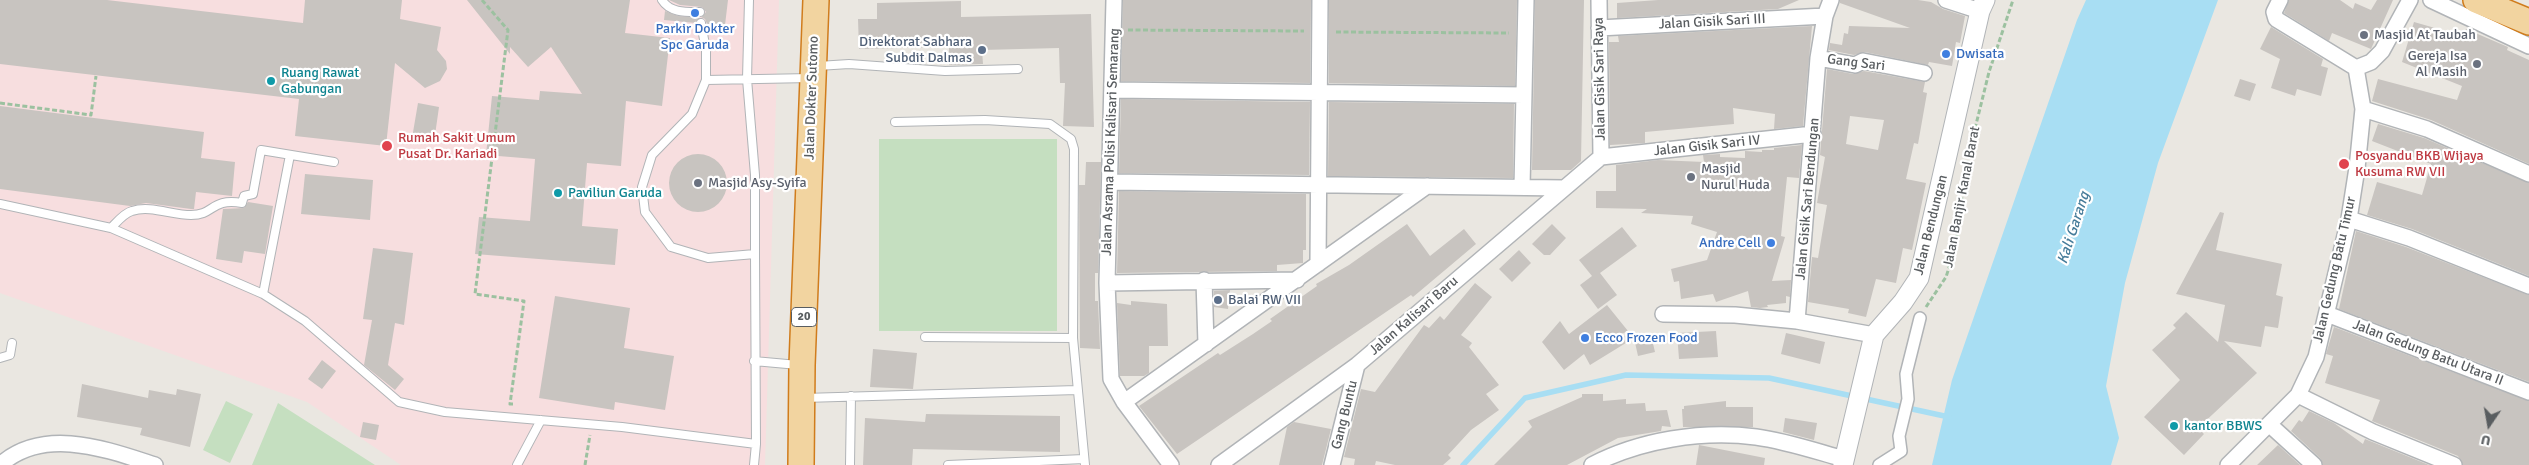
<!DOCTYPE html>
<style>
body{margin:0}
#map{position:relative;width:2529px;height:465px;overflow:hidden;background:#eae7e1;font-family:Signika,sans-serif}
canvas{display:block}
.north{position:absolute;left:2464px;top:400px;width:50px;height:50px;-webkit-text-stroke:4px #fff;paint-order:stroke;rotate:192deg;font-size:14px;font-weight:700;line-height:20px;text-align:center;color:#595d60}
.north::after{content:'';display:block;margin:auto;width:18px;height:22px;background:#595d60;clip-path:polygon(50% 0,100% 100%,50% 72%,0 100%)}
</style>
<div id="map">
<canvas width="2529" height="465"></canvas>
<div class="north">U</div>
</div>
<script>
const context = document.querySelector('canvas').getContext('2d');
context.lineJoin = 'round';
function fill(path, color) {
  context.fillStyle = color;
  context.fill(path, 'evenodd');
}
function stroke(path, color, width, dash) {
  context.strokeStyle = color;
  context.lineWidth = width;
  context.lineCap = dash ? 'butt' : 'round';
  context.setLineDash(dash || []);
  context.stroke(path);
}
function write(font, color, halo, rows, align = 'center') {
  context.font = font + ' Signika,sans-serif';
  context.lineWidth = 4.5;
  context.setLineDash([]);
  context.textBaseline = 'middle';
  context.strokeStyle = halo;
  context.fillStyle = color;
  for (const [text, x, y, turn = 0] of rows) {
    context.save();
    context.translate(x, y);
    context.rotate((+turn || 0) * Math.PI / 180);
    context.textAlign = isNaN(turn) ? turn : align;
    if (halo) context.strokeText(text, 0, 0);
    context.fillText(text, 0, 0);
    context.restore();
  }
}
const medical = new Path2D(`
 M0 0H779L765 465H401L307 402 0 293Z`);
const green = new Path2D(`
 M879 139H1057V331H879Z
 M226 401 253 414 230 463 203 450Z
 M278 403 375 465H252Z`);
const water = new Path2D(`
 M2086 0H2218L2158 163 2125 283 2106 386 2119 438 2111 465H1932L1952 380 2077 20Z`);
const stream = new Path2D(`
 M1463 465 1525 398 1626 375 1769 378 1949 417`);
const building = new Path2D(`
 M0 0H107L303 23 305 0H402L400 19 441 27 437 50 446 61 447 69 440 81 425 88 395 63 386 146 295 136 299 99 0 64Z
 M467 0H630L625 33 670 38 662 106 626 101 621 166 587 163 582 226 618 229 615 265 475 254 479 217 530 221 535 159 486 155 492 96 539 100 540 91 582 94 551 47 528 67 510 47V54Z
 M669 0H728L725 25 707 24 705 19 701 17 706 12 702 7 680 5Z
 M1123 0H1311L1310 83 1121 81Z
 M1329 0H1517L1515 86 1329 83Z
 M1535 0H1584L1581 161 1571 170H1532Z
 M1658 0H1799L1778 9 1617 18V3Z
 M1840 0H1918L1931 2 1943 9 1965 16 1960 43 1956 42 1952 66 1929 62 1928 65 1865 52 1854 55 1829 50 1830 43 1842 45 1844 33 1848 34 1849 26 1910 28 1840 3Z
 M2289 0H2340L2353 9 2355 3 2371 10 2377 0H2393L2371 49 2332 33 2329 41 2284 13Z
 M961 1V17L1091 14 1094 127 1063 126 1065 83H1060L1059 48 982 50 983 64 949 65V47L859 49 858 19H877V3Z
 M665 11 678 16 700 18 696 23 664 20Z
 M2414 22 2463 36 2466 29 2508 47 2507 50 2529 60V164L2431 120 2372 101 2378 79 2457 100 2462 86 2402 62Z
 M1812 26 1803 126 1774 129 1775 114 1733 108 1734 124 1645 132V143L1610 145 1609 42H1619L1618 36Z
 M2271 27 2323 59 2321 66 2328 68 2321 96 2297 89 2295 96 2271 88 2280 59 2260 49Z
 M1827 69 1853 74 1864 71 1925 82 1923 92 1927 93 1918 144 1914 143 1906 179 1926 183 1912 250 1903 248 1896 283 1876 279 1866 317 1848 313 1849 309 1808 302 1812 257 1818 258 1827 205 1817 203 1825 157 1820 155ZM1850 116 1884 120 1878 150 1846 144Z
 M2240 79 2256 84 2250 101 2234 96Z
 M1121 99 1310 102 1309 175 1119 173Z
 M1329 102 1514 104 1513 178 1328 176Z
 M418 103 439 107 434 142 412 138Z
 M0 106 204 132 201 158 235 162 232 196 196 192 194 209H191L146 203 130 206 0 189Z
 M2378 124 2424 138 2529 183V276L2412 229 2367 215 2377 182 2422 195 2431 164 2372 141Z
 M1802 145 1799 178 1787 177 1781 236 1785 237 1772 281 1791 280 1790 297 1786 296V303L1767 305 1768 307 1760 308 1751 307 1748 291 1716 302 1713 294 1681 299 1679 281 1674 282 1671 269 1707 260 1717 232 1691 224 1693 216 1641 213 1647 209 1596 208V191H1616V165L1658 160 1704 162 1703 155 1720 154V157L1745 158V151L1762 152V150H1774V148Z
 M669 183a29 29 0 1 1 58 0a29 29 0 1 1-58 0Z
 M1086 162H1101L1098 273H1095V301H1098L1100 349 1080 348 1079 185H1085Z
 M305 174 373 180 370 220 301 214Z
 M1119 191 1306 194V250H1303V263L1277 265V271L1117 273Z
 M248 202 273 206 265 254 244 251 242 263 216 259 223 209 244 208Z
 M2220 212 2224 213 2216 250 2282 264 2276 295 2283 297 2278 328 2265 326 2261 347 2224 341 2257 373 2198 428 2204 434 2184 455 2144 417 2180 380 2152 350 2176 328 2173 325 2186 312 2218 342 2225 305 2176 294Z
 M1407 224 1430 256 1464 229 1476 244 1413 297 1411 295 1177 454 1139 406 1218 353 1220 355 1253 334 1272 321 1270 319 1317 286 1316 284 1349 265Z
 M1552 224 1566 238 1550 255H1544L1532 244Z
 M1622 227 1637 246 1600 273 1617 295 1598 309 1580 285 1592 276 1579 260Z
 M2356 231 2406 247 2529 295V382L2339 309Z
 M373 248 413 253 404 325 395 323 388 365 404 379 395 390 364 365 372 320 363 319Z
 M1519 250 1531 263 1512 282 1499 269Z
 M1475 283 1492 297 1461 335 1472 343 1469 347 1499 385 1486 394 1499 410 1471 430 1448 455 1451 458 1443 465H1395L1376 461 1375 465H1354L1355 459 1344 457 1361 389 1375 392 1424 325 1429 328 1440 316 1444 320Z
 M1230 290 1228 309 1214 307V291Z
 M555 296 630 308 624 348 674 356 665 410 615 402 614 410 539 398Z
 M1131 301 1167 304 1168 346H1149V373L1144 376H1120L1117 303 1131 305Z
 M1607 305 1628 331 1617 336 1651 335 1655 352 1638 356 1634 338 1590 365 1584 354 1564 370 1542 342 1560 321 1569 334Z
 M2334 327 2529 401V465H2463L2458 456 2372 421 2380 400 2325 383 2333 356 2326 354Z
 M1716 331 1718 357 1679 359 1677 333Z
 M1786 333 1825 342 1820 364 1781 354Z
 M873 349 917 353 913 389 870 387Z
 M322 360 336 371 322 389 308 379Z
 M82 384 148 398 149 390 176 395 177 389 201 394 190 447 140 435 142 428 77 417Z
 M1582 394H1603V401L1626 399V404L1645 403 1646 411 1667 410 1671 427 1662 426 1661 431 1618 438 1567 465H1494L1532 427 1528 421 1582 397Z
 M1726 401V407H1753V427H1683L1682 409H1684V406Z
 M2309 411 2334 423 2363 444 2365 439 2429 465H2323L2320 458 2291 431 2299 420 2302 422Z
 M926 414 1060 416V452L913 449 912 465H863L865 418 925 422Z
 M1785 418 1817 423 1814 440 1783 432Z
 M363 422 379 425 376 440 360 437Z
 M1294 422 1331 429 1322 465H1279L1287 427Z
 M1699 445 1765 458 1764 465H1696Z
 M2278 445 2300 465H2257Z`);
const path = new Path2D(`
 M482 0 508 30 475 294 524 301 510 404H513
 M1128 30 1304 31
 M1336 32 1509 33
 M0 103 91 115 96 76
 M1926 307 1946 277 1955 249 1967 161 1989 72 2013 0
 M585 465 590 435`);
const service = new Path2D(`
 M662 0C670 13 686 12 700 12
 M701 23 706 50V80L692 114 652 155 642 187 645 212 671 247 708 258 755 254V175L747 79 749 0
 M818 66 849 64 945 71 1018 69
 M706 80 811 78
 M895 122 985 120 1050 124 1071 139 1074 149 1073 338 1085 465
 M0 204 111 228 263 294 305 321 399 402 445 412 622 427 756 444
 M111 228C117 222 124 213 132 211 150 205 172 215 191 215 215 215 210 198 242 203L244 196 253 194 261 150 334 162
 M263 294 290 155
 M925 337 1073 338
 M0 358 10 355 12 343
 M754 361 798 365
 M804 398 1077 390
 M517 465 541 420
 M754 465 756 444 755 254
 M850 465 851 396
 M948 465 1084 459`);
const pedestrian = new Path2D(`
 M1879 465 1901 451 1899 436 1908 399 1906 374 1920 318`);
const minor = new Path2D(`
 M1114 0 1107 283 1111 379 1124 402 1171 465
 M1599 0 1601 157
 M1831 0 1825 16 1818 58 1797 321 1874 335
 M1946 0 1980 11
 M2431 0 2529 46
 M1599 28 1825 16
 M1818 58 1855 65 1863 61 1924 73
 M2356 68 2371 62 2382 51 2410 0
 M1113 90 1524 95
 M2363 109 2427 129 2529 174
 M1601 157 1813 134
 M1111 182 1564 188
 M1522 187 1526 0
 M2349 219 2409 238 2529 286
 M1318 264 1320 0
 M1204 280 1206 344
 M1107 283 1297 280
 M1663 314 1735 315 1797 321
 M2327 314 2529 392
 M2298 395 2373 432 2454 465
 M1124 402 1427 186
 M2270 425 2314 465
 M0 465C44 426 105 449 155 465
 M1219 465 1357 365 1601 157
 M1332 465 1357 365
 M1592 465C1640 440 1702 430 1756 437 1786 441 1815 451 1844 459
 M2228 465 2298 395 2316 357 2349 219 2357 168 2363 109 2356 68 2276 19 2274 12 2280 0`);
const tertiary = new Path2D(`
 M1843 465 1874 335 1903 302 1919 278 1980 11 1985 0`);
const trunk = new Path2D(`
 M2476 0 2529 22
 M801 465 802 365 816 0`);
const markers = [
 [695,13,5,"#3f7fe0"],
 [2364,35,5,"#6b7280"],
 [982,50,5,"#5c6f8a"],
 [1946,54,5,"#3f7fe0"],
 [2477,64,5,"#6b7280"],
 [271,81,5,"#0f9aa8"],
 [387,146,6,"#e0444e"],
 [2344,164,6,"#e0444e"],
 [1691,177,5,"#6b7280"],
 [698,183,5,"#6b7280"],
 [558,193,5,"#0f9aa8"],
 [1771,243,5,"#3f7fe0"],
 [1218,300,5,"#5c6f8a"],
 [1585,338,5,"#3f7fe0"],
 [2174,426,5,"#0f9aa8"]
];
const shields = [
 [804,317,25]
];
const shieldNames = [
 ["20",804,317]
];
const streetNames = [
 ["Jalan Gisik Sari III",1712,22,-3],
 ["Gang Sari",1856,63,7],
 ["Jalan Gisik Sari Raya",1600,79,-91],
 ["Jalan Dokter Sutomo",812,98,-88],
 ["Jalan Asrama Polisi Kalisari Semarang",1111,142,-88],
 ["Jalan Gisik Sari IV",1707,146,-6],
 ["Jalan Banjir Kanal Barat",1962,197,-79],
 ["Jalan Gisik Sari Bendungan",1808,199,-85],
 ["Jalan Bendungan",1931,225,-76],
 ["Jalan Gedung Batu Timur",2335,270,-77],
 ["Jalan Kalisari Baru",1414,316,-41],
 ["Jalan Gedung Batu Utara II",2428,353,21],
 ["Gang Buntu",1345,415,-76]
];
const shopNames = [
 ["Parkir Dokter",695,29,"center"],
 ["Spc Garuda",695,45,"center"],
 ["Dwisata",1956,54],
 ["Andre Cell",1761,243,"right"],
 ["Ecco Frozen Food",1595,338]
];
const worshipNames = [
 ["Masjid At Taubah",2374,35],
 ["Gereja Isa",2467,56,"right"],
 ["Al Masih",2467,72,"right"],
 ["Masjid",1701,169],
 ["Nurul Huda",1701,185],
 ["Masjid Asy-Syifa",708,183]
];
const serviceNames = [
 ["Direktorat Sabhara",972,42],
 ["Subdit Dalmas",972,58],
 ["Balai RW VII",1228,300,"left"]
];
const cultureNames = [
 ["Ruang Rawat",281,73],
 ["Gabungan",281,89],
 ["Paviliun Garuda",568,193],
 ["kantor BBWS",2184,426]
];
const healthNames = [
 ["Rumah Sakit Umum",398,138],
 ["Pusat Dr. Kariadi",398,154],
 ["Posyandu BKB Wijaya",2355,156],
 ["Kusuma RW VII",2355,172]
];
const waterNames = [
 ["Kali Garang",2074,228,-72]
];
fill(medical, '#f7dedf');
fill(green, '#c5dfc0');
fill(water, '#a8def3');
stroke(stream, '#a8def3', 5.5);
fill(building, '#c8c4c0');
stroke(service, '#b1b4b7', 10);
stroke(pedestrian, '#b1b4b7', 14);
stroke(minor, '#b1b4b7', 18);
stroke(tertiary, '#b1b4b7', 21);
stroke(trunk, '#d07c1c', 28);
stroke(path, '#9cc1a0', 3, [5, 2.5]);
stroke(service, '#fff', 8);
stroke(pedestrian, '#fff', 11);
stroke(minor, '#fff', 15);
stroke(tertiary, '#fff', 19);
stroke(trunk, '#f2d4a0', 25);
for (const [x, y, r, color] of markers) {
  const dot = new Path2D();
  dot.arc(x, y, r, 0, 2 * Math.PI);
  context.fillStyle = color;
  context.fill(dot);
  stroke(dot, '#fff', 2);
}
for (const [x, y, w] of shields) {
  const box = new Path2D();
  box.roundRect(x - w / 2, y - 9.5, w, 19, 4);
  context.fillStyle = '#fff';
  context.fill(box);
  stroke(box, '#595d60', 1);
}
write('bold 12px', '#595d60', null, shieldNames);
write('14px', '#595d60', '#fff', streetNames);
write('14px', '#366cbe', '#fff', shopNames, 'left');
write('14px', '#5b616d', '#fff', worshipNames, 'left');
write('14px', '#4e5e75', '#fff', serviceNames, 'right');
write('14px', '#0d838f', '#fff', cultureNames, 'left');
write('14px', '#be3a42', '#fff', healthNames, 'left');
write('italic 15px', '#467c9a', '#fff', waterNames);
</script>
